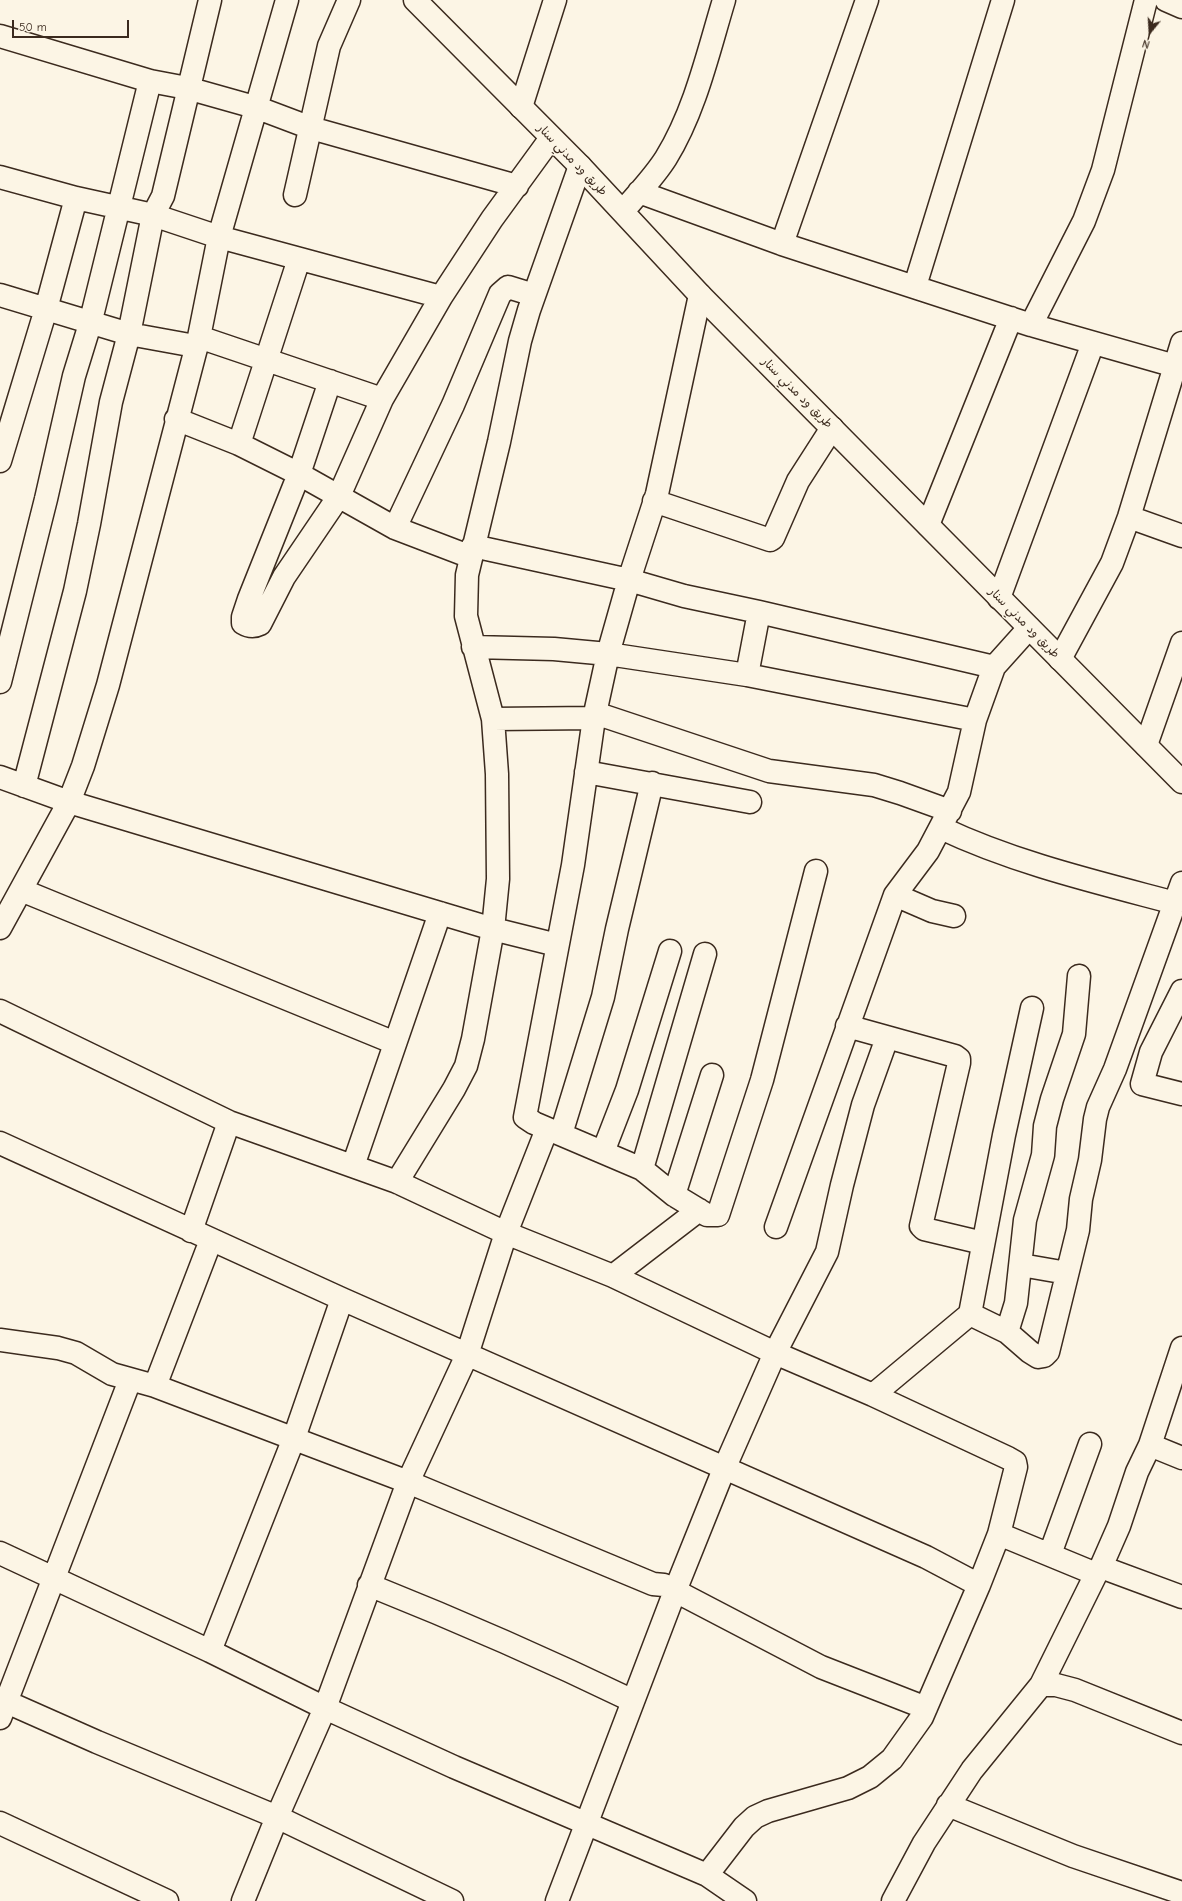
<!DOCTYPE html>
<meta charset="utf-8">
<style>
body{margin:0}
#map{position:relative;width:1182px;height:1901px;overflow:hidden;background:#fcf5e5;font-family:"Comic Neue",sans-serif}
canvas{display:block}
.north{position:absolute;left:1130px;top:12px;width:40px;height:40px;-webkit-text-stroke:3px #fcf5e5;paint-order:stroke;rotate:198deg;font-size:11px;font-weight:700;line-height:16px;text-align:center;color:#3b2a1e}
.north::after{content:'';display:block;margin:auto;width:14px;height:18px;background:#3b2a1e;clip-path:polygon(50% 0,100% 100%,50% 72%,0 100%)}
.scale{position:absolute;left:12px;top:20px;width:117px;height:18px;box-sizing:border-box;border:2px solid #3b2a1e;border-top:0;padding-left:5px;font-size:12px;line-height:14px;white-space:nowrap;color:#3b2a1e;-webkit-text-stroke:3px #fcf5e5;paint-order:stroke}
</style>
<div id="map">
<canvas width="1182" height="1901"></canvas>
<div class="north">N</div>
<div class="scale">50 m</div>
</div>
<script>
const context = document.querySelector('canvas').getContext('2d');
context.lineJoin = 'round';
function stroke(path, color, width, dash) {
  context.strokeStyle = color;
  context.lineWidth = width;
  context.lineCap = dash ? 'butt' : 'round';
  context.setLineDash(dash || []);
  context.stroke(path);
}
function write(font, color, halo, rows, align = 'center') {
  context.font = font + ' "Comic Neue","Playpen Sans Arabic",sans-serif';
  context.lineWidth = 3;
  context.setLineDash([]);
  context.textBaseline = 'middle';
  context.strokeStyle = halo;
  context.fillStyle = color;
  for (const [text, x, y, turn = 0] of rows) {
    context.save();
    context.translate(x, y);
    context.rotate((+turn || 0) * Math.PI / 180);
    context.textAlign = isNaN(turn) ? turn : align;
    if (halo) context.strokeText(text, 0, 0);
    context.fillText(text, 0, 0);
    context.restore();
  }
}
const minor = new Path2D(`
 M1166 0 1182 7
 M0 36 150 81 187 88 258 108 311 128 517 186
 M521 107 555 0
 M0 177 76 198 153 215 219 237 441 297
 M639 192 782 244 1031 325 1182 368
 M295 195 329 46 349 0
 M630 203C642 189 656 174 666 158 695 111 708 53 724 0
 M782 244 867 0
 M915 286 1003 0
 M0 295 129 334 195 346
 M700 295 657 494 629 580 608 654 594 718 573 865 525 1117 534 1123 642 1169 674 1195 707 1215H718L762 1080 816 871
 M1031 325 1084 221 1103 170 1146 0
 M199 337 219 237 287 0
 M330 381 299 474 249 599 243 617V623C248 626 254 627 260 624L284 577 339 496 382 399
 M176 419 239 444 299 474 395 528 471 557
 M239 444 299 259
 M0 461 46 309 76 198
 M654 501 770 540 773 538 798 481 832 428
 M1129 517 1182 536
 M928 525 1011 318
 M395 528 453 405 500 294 508 287 534 295
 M473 546 629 580 684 596 759 612 994 667 1029 628
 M999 598 1093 343
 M473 647 554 649 608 654 747 675 975 720
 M1060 659 1112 563 1129 517 1182 343
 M747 675 759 612
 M0 682 46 499 74 376 90 324 150 81
 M595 713 769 771 874 785 900 793 950 811
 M493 719 594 718
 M1146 745 1182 643
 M586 772 750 802
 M0 777 69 802 493 929 557 945
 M24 786 75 591 89 524 111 402 129 334 153 215 163 196 210 0
 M941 828C1015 863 1096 882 1175 903
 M21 890 395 1043
 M895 895 932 911 954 916
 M0 928 69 802 83 766 108 685 199 337 382 399 441 297 492 219 551 138
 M1182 991 1151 1052 1142 1084 1182 1094
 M0 1011 229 1122 397 1182 506 1233 613 1276 775 1353 873 1395 1008 1458 1015 1462 1016 1467 999 1534 1096 1574
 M847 1026 955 1056 959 1059V1063L921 1226 924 1229 983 1243
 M561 1134 603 997 617 929 652 783
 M0 1143 342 1299 926 1557 979 1585
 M603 1152 627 1090 670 951
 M353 1166 440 913
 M642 1169 705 954
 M397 1182 454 1089 466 1066 473 1039 493 929 498 879 497 774 493 719 466 616 467 575 499 442 520 341 529 310 580 166
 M674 1195 712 1075
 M776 1227 895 895 928 851 959 792 975 720 994 667
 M191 1231 229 1122
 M1021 1265 1067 1273
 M613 1276 699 1210
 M970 1314 1007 1332 1030 1352 1038 1357 1044 1356 1048 1352 1078 1230 1081 1199 1090 1160 1095 1119 1098 1107 1115 1069 1182 883
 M1007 1332 1016 1303 1025 1220 1043 1155 1045 1126 1052 1099 1074 1034 1079 976
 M0 1340 58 1348 76 1353 112 1374 155 1386 408 1482 653 1584 664 1585 821 1667 926 1708
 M155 1386 211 1240
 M873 1395 970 1314 1004 1135 1032 1008
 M1150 1445 1182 1458
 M0 1553 210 1651 325 1708 454 1767 707 1875 745 1901
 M1050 1554 1090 1444
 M1101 1567 1182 1597
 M369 1585C459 1621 546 1659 633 1701
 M210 1651 294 1438 342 1299
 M1041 1685H1056L1075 1690 1182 1733
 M0 1699 97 1742 277 1817 452 1901
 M0 1718 130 1380
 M948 1805 1073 1856 1182 1893
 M0 1823 167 1901
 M707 1875 744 1827 755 1817 768 1811 848 1788 870 1777 892 1759 922 1717 979 1585 999 1534
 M243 1901 277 1817 325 1708 408 1482 467 1355 506 1233 547 1129
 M557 1901 675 1591 724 1469 775 1353 827 1252 842 1185 863 1105 887 1038
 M893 1901 924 1843 972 1770 1041 1685 1096 1574 1101 1567 1119 1526 1137 1472 1150 1445 1182 1348`);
const highway = new Path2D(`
 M415 0 580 166 700 295 1182 782`);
const streetNames = [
 ["طريق ود مدني سنار",572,160,46],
 ["طريق ود مدني سنار",797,393,45],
 ["طريق ود مدني سنار",1024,623,45]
];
stroke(minor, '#3b2a1e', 25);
stroke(highway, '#3b2a1e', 25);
stroke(minor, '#fcf5e5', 22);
stroke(highway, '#fcf5e5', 22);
write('12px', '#3b2a1e', '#fcf5e5', streetNames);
</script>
